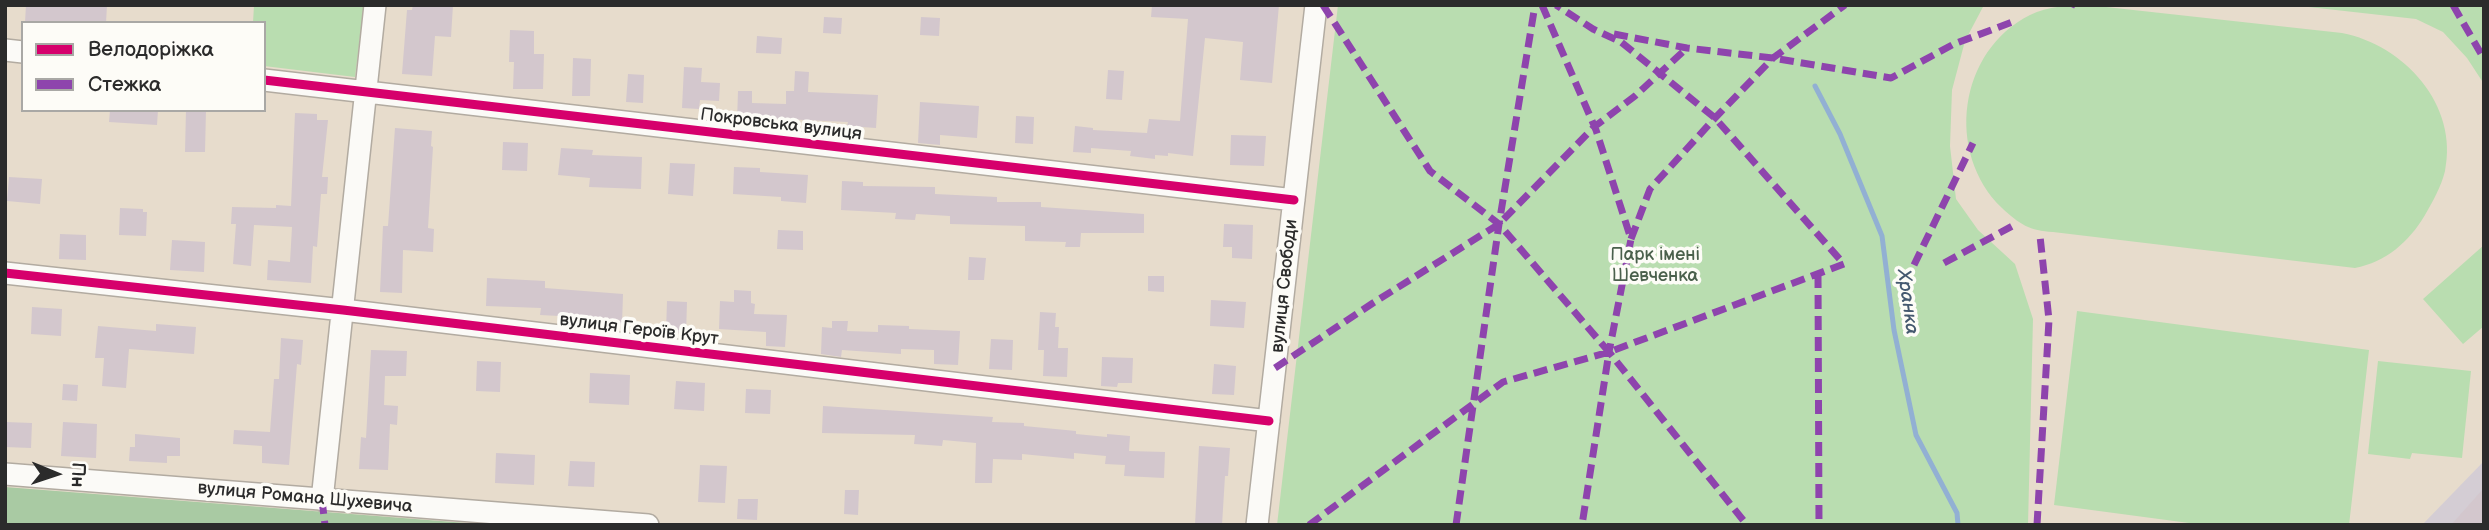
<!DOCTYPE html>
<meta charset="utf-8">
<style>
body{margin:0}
#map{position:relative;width:2489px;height:530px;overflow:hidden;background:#e7dccc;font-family:"Balsamiq Sans",sans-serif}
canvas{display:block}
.frame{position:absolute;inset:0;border:7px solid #2b2b2b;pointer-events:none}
.legend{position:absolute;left:21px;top:21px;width:245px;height:91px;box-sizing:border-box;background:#fdfcf7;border:2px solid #a9a8a5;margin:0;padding:9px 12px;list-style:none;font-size:21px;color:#2b2b2b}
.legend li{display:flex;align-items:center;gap:14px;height:35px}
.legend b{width:35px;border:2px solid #a9a8a5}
.north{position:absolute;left:21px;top:439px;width:70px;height:70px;-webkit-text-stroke:5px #fdfcf7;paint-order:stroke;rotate:92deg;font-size:19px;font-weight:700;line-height:28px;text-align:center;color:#2b2b2b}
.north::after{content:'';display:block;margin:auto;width:24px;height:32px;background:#2b2b2b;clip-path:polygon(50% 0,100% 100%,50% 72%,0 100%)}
</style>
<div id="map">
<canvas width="2489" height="530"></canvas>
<div class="frame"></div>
<ul class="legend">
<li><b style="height:9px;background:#d6006c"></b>Велодоріжка</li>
<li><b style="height:9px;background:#8e44ad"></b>Стежка</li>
</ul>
<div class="north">Пн</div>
</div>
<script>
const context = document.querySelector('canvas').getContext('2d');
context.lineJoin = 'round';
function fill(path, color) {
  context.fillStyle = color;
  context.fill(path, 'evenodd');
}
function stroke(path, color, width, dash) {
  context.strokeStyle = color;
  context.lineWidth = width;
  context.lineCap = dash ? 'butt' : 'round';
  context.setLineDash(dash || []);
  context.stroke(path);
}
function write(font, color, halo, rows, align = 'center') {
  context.font = font + ' "Balsamiq Sans",sans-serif';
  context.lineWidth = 7;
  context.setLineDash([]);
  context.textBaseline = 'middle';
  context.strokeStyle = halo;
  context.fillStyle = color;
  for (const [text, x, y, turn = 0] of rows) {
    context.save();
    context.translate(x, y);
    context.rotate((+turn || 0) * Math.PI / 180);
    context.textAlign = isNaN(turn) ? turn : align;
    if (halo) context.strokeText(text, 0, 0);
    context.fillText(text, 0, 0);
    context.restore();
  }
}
const industrial = new Path2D(`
 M2484 461V525H2422Z`);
const green = new Path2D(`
 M254 5H364L355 77 264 66V23H253Z
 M1338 5H1984L1965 41 1952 90 1950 146 1956 199 1978 230 2015 264 2033 319 2028 525H1277Z
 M2088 5 2342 33C2404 45 2459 105 2445 171 2441 187 2433 201 2425 215 2409 242 2386 262 2355 268L2053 232C2030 231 2019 224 2002 208 1945 153 1958 51 2030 15 2048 6 2069 5 2088 5Z
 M2291 5H2483L2484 84 2467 58 2443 32 2416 19Z
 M2484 245V326L2463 344 2423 299Z
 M2077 311 2369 350 2349 525H2204L2054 505Z
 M2378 361 2471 371 2462 458 2412 453 2410 459 2368 454Z`);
const forest = new Path2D(`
 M5 487 492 525H5Z`);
const stream = new Path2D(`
 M1815 86 1840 134 1882 236 1894 330 1916 435 1957 513 1958 525`);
const building = new Path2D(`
 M26 5H107L106 23H25Z
 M413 5H453L451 37 435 36 432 76 402 74 407 10H412Z
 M1152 5H1279L1272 83 1240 80 1243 42 1205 38 1193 156 1168 153V156L1155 155V159L1130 156 1131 151 1091 148V153L1073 152 1075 126 1093 128V130L1147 133 1149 119 1180 121 1188 19 1151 17Z
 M824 17 842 18 841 34 823 33Z
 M921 17 940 18 939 36 920 35Z
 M510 30 534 31V54H544L543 89H513L514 62H509Z
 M757 36 782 38 781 54 756 53Z
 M573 58 591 59 590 96H572Z
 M684 67 702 68 701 82 720 83 719 101 700 100 699 109 682 108Z
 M1108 70 1124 71 1122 100 1106 99Z
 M795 71 809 72 808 92 878 95 876 128 847 126 848 122 761 118V123L737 122 738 91H752V103L786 104V91H794Z
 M628 74 644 75 643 103 626 102Z
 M920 102 979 106 977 138 940 135V145L918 143Z
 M110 110H158L157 125 109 122Z
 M186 110H206L205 152H185Z
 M295 113 317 114V120H328L322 177H328L327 194H321L317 247 313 246 311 283 267 280 268 260 290 262 292 227 254 225 251 266 233 264 236 224H231L232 207 276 208V205L291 206Z
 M1016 116 1034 117 1033 144 1015 143Z
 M395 128 432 131 431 146 433 147 428 228 434 229 433 252 403 250 402 293 380 292 383 226H388Z
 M1231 135 1266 136 1264 166 1230 165Z
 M503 142 528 143 527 171 502 170Z
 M561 148 593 150 592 155 642 157 641 189 589 187 590 178 558 175Z
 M670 163 695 164 693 196 668 194Z
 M734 167 760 168V172L808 175 806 203 781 201V197L733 194Z
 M9 177 42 179 40 204 7 201Z
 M842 181 863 182V186L935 187V194L997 197V202H1041V207L1144 214V233H1081L1080 247H1065L1066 242 1025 241V226L950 224V216L916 214 915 220 895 219 896 213 841 210Z
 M120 208 143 209V212H147L146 236 119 235Z
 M1224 224 1253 225 1252 259 1232 258V247H1223Z
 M778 230 803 231V250L777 249Z
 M60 234 86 235V260L59 259Z
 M172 240 205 242 204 272 170 270Z
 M969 257 986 258 984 280H968Z
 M1148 276H1164V292L1148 291Z
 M487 278 545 281V288L623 294 622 325 598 324V318L540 315 541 308 486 306Z
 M734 290 751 291V303L755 304 754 314 787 315 785 347 766 346V332L719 329 720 301 734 302Z
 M1211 300 1246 302 1244 328 1210 326Z
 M667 301 687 302 686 334 666 332Z
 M32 307 62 309 61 336 31 334Z
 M1040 312 1056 313 1055 327H1059L1058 348H1068L1067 377 1043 376 1044 350H1038Z
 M832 321H848L847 331 878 332V325L909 326V329L960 331 958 365 934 364V350L901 349V354L842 350 841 357 821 354 822 327 832 328Z
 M156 324 196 327 194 354 129 349 126 388 102 386 104 358H95L98 326 156 331Z
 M281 338 303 340 301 365 297 364 289 465 262 463V446L233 444 234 430 270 432 274 379H279Z
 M991 339 1013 340 1012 370 989 369Z
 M371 350 407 351 406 376H385L384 405 398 406 397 425 390 424 388 470 359 469 361 437 366 438Z
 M1102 357 1133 358 1132 383H1118L1117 387 1101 386Z
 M477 361 501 362 500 392 476 391Z
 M1214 364 1236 366 1234 395 1212 394Z
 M590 373 630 375 629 405 589 403Z
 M676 381 705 383 704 411 674 409Z
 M63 384 78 385 77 401 62 400Z
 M746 389 771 390 770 414 745 413Z
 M823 406 993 417 992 422 1024 423V426L1076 431V434L1107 437V434L1130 436 1129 451 1165 452 1164 478 1124 476 1125 465 1105 464 1106 456 1074 453V459L1022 454V460L993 459 992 483H975L976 443 943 440 942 446 914 444 915 435 822 433Z
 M5 422 32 423 31 448 5 447Z
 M63 422 97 424 96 458 61 456Z
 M135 434 180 438V456H167V463L129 461 130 447H135Z
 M1199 446 1230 448 1228 476H1225L1222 525H1195Z
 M496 453 535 455 534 485 495 483Z
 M570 461 595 462 594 487 568 486Z
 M700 465 727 466 725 503 698 502Z
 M2484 488V525H2451Z
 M845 490H859L858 515 844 514Z
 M738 499H758L757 520 737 519Z`);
const minor = new Path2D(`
 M5 50 23 52
 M264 80 1294 200
 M5 273 343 310 1269 421
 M5 474 648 525
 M322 500 375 5
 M1257 525 1316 5`);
const quiet = new Path2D(`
 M1323 5 1430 171 1499 224 1609 352 1582 525
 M1542 5 1596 130 1631 239 1609 352 1747 525
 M2453 5 2484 59
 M2071 7 2072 5
 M1614 34 1687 48 1773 58 1891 78 1954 44 2015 21
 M1631 239 1650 189 1715 118 1773 58 1845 5
 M1944 263 2016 224
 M1914 265 1973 143
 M1818 274 1819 525
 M1275 368 1373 303 1499 224 1594 127 1635 96 1687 48
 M322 500 325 525
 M1309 525 1503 382 1609 352 1844 264 1715 118 1621 42 1593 29 1556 5
 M1456 525 1499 224 1535 5
 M2037 525 2049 320 2040 236`);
const cycleway = new Path2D(`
 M264 80 1294 200
 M5 273 343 310 1269 421`);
const streetNames = [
 ["Покровська вулиця",781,125,7],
 ["вулиця Свободи",1285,286,-84],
 ["вулиця Героїв Крут",639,330,7],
 ["вулиця Романа Шухевича",305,498,5]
];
const parkNames = [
 ["Парк імені",1655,255],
 ["Шевченка",1655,276]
];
const waterNames = [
 ["Хранка",1907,302,82]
];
fill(industrial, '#d4cdd4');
fill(green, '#b9ddb0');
fill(forest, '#a9caa3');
stroke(stream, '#92b0d3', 5);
fill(building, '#d3c7cd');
stroke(minor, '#b2aba1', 24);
stroke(minor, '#fbfaf7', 21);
stroke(quiet, '#8e44ad', 7, [14, 7]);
stroke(cycleway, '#d6006c', 9);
write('18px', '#2b2b2b', '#fdfcf7', streetNames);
write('18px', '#4a604c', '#fdfcf7', parkNames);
write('italic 19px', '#45596f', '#fdfcf7', waterNames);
</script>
